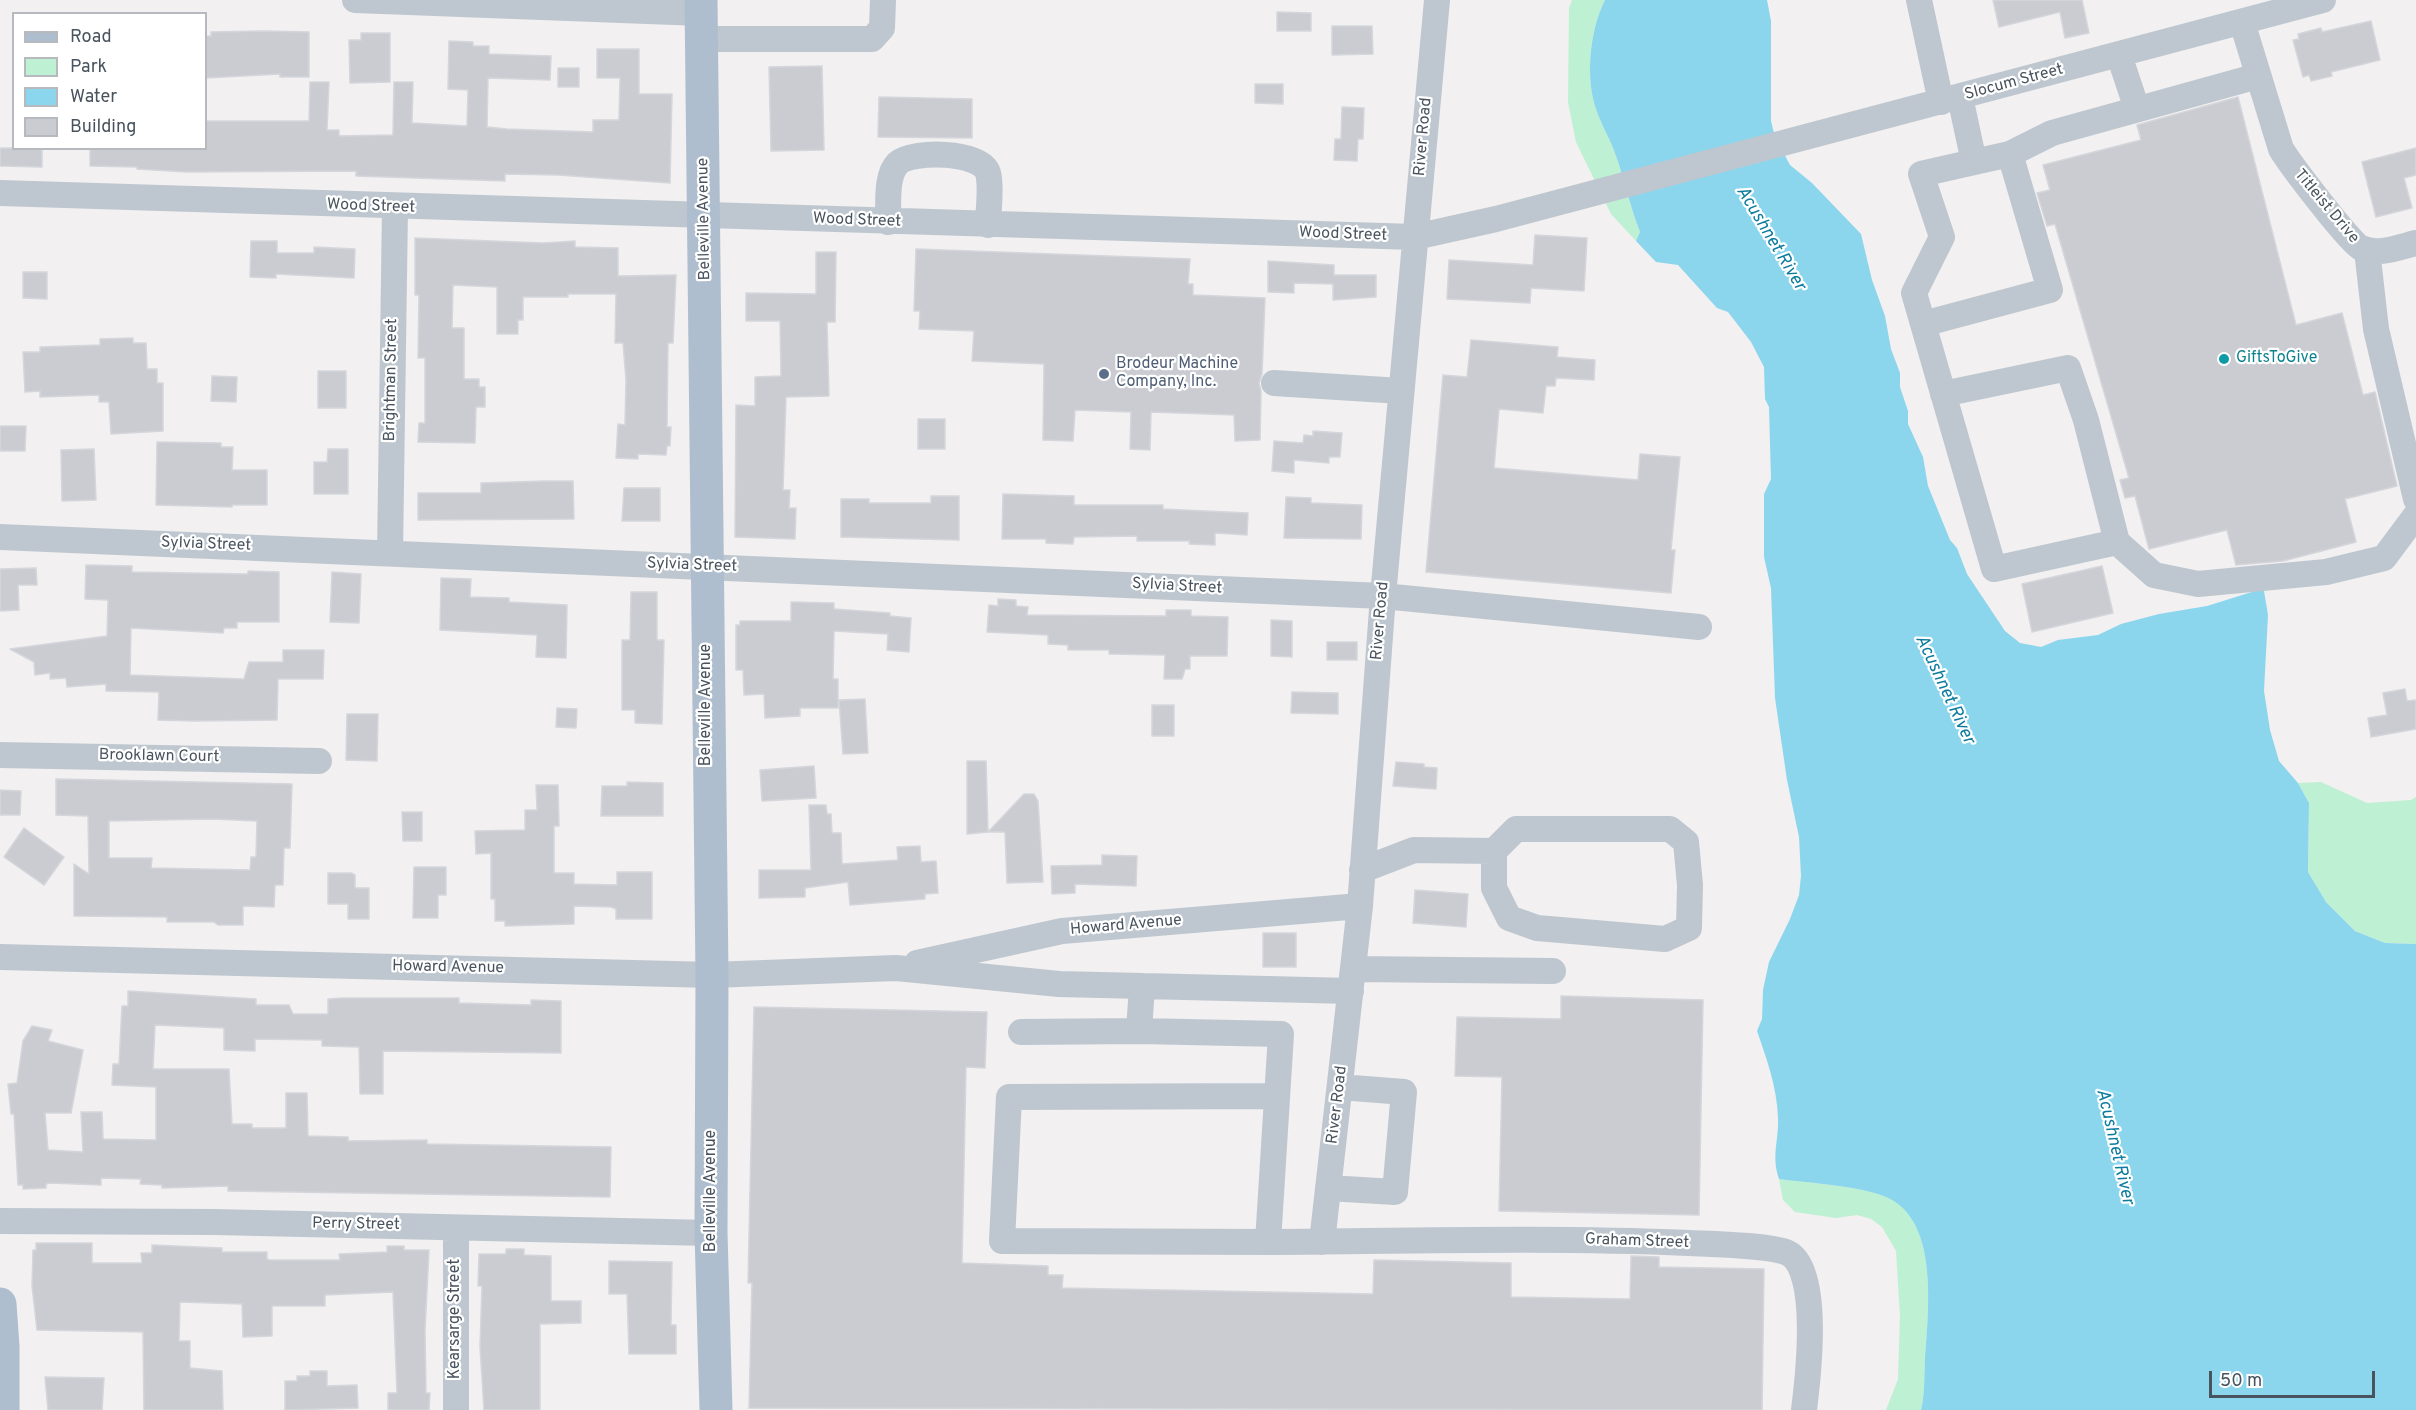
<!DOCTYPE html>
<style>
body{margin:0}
#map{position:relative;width:2416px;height:1410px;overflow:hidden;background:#f2f0f0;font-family:Overpass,sans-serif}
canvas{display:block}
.legend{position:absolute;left:12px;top:12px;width:195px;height:138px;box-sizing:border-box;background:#fff;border:2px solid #b6babf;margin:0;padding:8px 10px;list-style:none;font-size:18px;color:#48535e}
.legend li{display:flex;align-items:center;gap:12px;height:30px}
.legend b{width:30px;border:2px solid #b6babf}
.scale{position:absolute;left:2209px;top:1371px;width:166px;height:27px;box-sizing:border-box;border:3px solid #48535e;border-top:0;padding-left:8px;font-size:18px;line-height:21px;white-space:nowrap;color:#48535e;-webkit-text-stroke:4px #fff;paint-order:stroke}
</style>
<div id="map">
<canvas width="2416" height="1410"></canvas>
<ul class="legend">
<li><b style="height:8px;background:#afbecf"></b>Road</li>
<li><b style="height:16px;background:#bef0d3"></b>Park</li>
<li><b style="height:16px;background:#8bd6ed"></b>Water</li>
<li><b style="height:16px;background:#caccd2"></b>Building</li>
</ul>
<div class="scale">50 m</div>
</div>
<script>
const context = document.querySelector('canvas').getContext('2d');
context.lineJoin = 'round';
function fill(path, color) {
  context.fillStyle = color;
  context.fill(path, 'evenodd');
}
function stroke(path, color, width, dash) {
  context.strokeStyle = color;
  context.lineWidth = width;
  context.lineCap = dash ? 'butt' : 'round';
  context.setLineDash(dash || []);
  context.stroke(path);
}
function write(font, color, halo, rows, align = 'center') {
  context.font = font + ' Overpass,sans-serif';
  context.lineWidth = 4.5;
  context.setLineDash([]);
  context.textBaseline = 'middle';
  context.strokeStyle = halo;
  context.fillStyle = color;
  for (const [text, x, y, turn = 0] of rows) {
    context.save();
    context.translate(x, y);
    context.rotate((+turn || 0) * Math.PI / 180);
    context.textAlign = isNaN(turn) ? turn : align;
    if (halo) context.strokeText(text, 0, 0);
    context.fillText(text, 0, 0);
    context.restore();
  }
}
const green = new Path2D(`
 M1572 0H1605C1590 29 1585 77 1596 109 1601 125 1611 140 1616 156 1625 182 1630 207 1640 232L1636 241 1611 214 1576 142 1568 102 1569 8Z
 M2321 782 2367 803 2411 800 2416 797V944L2385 943 2355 931 2326 902 2308 872 2309 803 2298 783Z
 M1779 1179C1808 1183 1869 1186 1892 1200 1939 1227 1928 1315 1925 1360 1924 1376 1925 1394 1921 1410H1886L1898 1379 1900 1316 1896 1251 1882 1227 1871 1219 1857 1215 1836 1218 1795 1212 1783 1200Z`);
const water = new Path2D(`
 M1605 0H1767L1771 21V121L1775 137 1790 165 1812 183 1861 234 1872 280 1885 316 1891 349 1900 373V387L1908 411V424L1923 457 1928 486 1950 540 1957 548 1967 574 2005 631 2020 643 2041 647 2058 640 2098 635 2121 624 2159 614 2207 606 2255 591H2264L2268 615 2264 691 2270 730 2279 761 2298 783 2309 803 2308 872 2326 902 2355 931 2385 943 2416 944V1410H1921C1925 1394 1924 1376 1925 1360 1928 1314 1939 1227 1892 1200 1869 1186 1807 1183 1779 1179 1771 1155 1779 1141 1778 1118 1777 1087 1767 1060 1757 1031L1762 1019 1763 990 1769 962 1790 919 1799 895 1801 876 1799 837 1787 780 1775 698 1771 588 1764 557V494L1771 479 1769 407 1765 399 1764 367 1751 342 1738 325 1728 312 1717 308 1678 265 1656 262 1636 241 1640 232C1630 207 1625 181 1616 156 1611 140 1601 125 1596 109 1585 77 1590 29 1605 0Z`);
const building = new Path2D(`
 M1993 0H2082L2089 33 2065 38 2060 12 1999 27Z
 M1277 12 1311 13V31H1277Z
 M2371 21 2380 60 2331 72 2332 76 2311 81 2309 75 2303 77 2293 40 2299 39 2298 34 2321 28 2322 32Z
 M1332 26H1372L1373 54 1332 55Z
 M264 31 309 32V77H280V74L206 78V36H211V32Z
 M361 33H390V82L350 83 349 40H361Z
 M449 41 473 42V46H489V54L551 56 550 80 488 78 487 127 507 129 593 132V120H619L620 78H597V49H639V94H672L670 183 558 175 505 174V181L356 176V171L187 172 137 169V167L90 166V148H206V121H309L310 82H329L327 130H339V136L393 135 394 82H413L412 123 467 126 468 90 448 89Z
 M822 66 824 150 771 151 769 67Z
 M558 68H579V87H558Z
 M1255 84H1283V104L1255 103Z
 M879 97 972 99V138L878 137Z
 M2238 97 2296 325 2342 313 2363 395 2375 392 2397 486 2345 499 2356 542 2283 561 2236 565 2227 530 2149 549 2135 496 2125 498 2120 480 2129 478 2055 224 2047 226 2037 193 2050 190 2043 165 2141 140 2137 125Z
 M1342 107 1364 108 1363 139H1358L1357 161 1334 160 1335 139H1341Z
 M0 148H42V167L0 166Z
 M2416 148V175L2404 178 2412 208 2376 217 2362 162Z
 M1535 235 1587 238 1584 291 1531 288 1530 303 1447 299 1449 260 1533 265Z
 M415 238 543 243 575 241V247L618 248V276L676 275 673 343H668L667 427H671L670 446H667L666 455 638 454V459L616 458 618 424 625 425 626 380 623 343H615L616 294H568V297H523V320H518V334H497V287L453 285 452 328H464V379H479V387H485V407H476L475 443 418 442 419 423H425V358H418L419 295H415Z
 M251 241H277V253H314V247L355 249 354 278 276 274V278L250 277Z
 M916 249 1190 259 1188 284H1193V295L1265 298 1262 374 1259 383 1261 391 1260 440 1235 441 1234 415 1151 412 1150 450 1130 449 1131 412 1075 410 1073 441 1043 440 1044 364 972 361 974 331 919 329 920 311H914Z
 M816 252H836L835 322H827L829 396 786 397 783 490H790L789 508H796L795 539 735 537 736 405 755 406V377L781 376 780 321H746V293L816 294Z
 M1268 261 1334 265V275H1376V297L1333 300V284L1294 283V293L1268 292Z
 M23 272H47V299L23 298Z
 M133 338V343H146L147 369H157V383H163V431L111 434 109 402H99V395L40 397V391L25 392 23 352H40V347L100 345V339Z
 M1471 340 1558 347 1557 357 1595 360 1594 380 1556 378 1555 386H1546L1543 413 1499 409 1494 468 1638 480 1640 454 1680 457 1671 550H1675L1671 593 1426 572 1443 375 1467 377Z
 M318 371H346V408H318Z
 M212 376 237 377 236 402 211 401Z
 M918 419H945V449H918Z
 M0 426H26L25 451H0Z
 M1313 431 1342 433 1340 457H1329V463L1294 460V473L1272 471 1274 441 1303 443 1304 435 1313 436Z
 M157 442 221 443V447H233L232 470H267V505H232V507L156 505Z
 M94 449 96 500 62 501 61 450Z
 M328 449H348V494H314V462H327Z
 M545 481H573L574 519 418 520V493H481V483Z
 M624 488H660V521H622Z
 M1003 494 1074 496V505H1163V509L1248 513 1247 535 1215 533V545L1189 544 1190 541H1137V536L1074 537 1073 544 1046 543V539H1002Z
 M931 496H959V540L841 537V499H869V503H931Z
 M1286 497 1311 498V503L1362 505 1361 539 1284 538Z
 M86 565 132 566V572L248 574V571L279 572V622H237V628H224L223 633 131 628 130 675 244 679 249 662H283V650H324L323 679H278L277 720 194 721 158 720 159 692 106 691V684L67 687 66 678 50 679V673L35 675 34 662 10 649 107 636 108 600 85 599Z
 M2102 566 2113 613 2032 632 2022 584Z
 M36 568 37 585H18L19 610 0 611V569Z
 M332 572 361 574 359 623 330 622Z
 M441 578 471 579 470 597 509 598V602L567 605 566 658 536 657 537 635 440 630Z
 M631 592H657V640H664L662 724 635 723V710H622V640H630Z
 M998 599 1016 600V606L1028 607 1027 615 1166 616V610H1191V616L1228 617 1227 656H1190V669H1185L1182 679H1164L1165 655 1109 654V650H1068V645L1048 644V635L987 632 989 605 998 606Z
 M791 602 834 603V609L890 613V616L911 618 909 652 887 650 888 634 834 631 833 679H838V708H800V716L765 718 764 694 744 695 743 670H736V625H740V621H791Z
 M1271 620 1292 621V657L1271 656Z
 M1327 642H1357V660H1327Z
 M2405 689 2407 701 2416 700V729L2371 737 2368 718 2387 715 2383 693Z
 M1292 692 1338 693V714L1291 713Z
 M865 699 868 753 843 754 839 700Z
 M1152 705H1174V736H1152Z
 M557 708 577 709 576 728 556 727Z
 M347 714H378L377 761 346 760Z
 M967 761H986L988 832 967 834Z
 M1396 762 1424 764V767L1437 768 1436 789 1393 786Z
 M814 766 816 798 762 801 760 770Z
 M56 779 292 784 290 848H284L283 885H275L274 907 243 906V925H218L214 922H167V917L74 916V864L89 874 88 816 56 815ZM213 819 257 821 256 857H251L250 870 151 868 152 858H109V821Z
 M627 782 663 783V816H601L602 786H627Z
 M536 785H558L559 826H554V873H574V884L617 885V872H652V919H616V909L611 907 574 906V924L505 926V921H495V899H491V853L476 854 475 831 525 830V810H537Z
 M0 790 21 791 20 815H0Z
 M1024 794H1034L1038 801 1043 882 1007 883 1005 832H988Z
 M809 805H826L827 814H831L832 833H841L842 864 898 860 897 847 920 846 921 862 936 861 938 893 925 894V899L850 905 848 882 805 888V897L759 898V870H811Z
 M402 812H422V841H403Z
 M24 828 64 857 44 885 4 857Z
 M1102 855 1137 856 1136 886 1075 884V893L1052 894 1051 866 1102 865Z
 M414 867H446V895H438V918H413Z
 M328 873H351L355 875V888H369V919H348V904H328Z
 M1415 890 1468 894 1466 927 1413 923Z
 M1263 933H1296V967H1263Z
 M128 991 256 999V1005H289L293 1014H328V999L342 998H459V1003L531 1005V1000L561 1001V1053L383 1051V1094H360L359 1047 322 1046V1040L255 1039V1051L224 1050V1028L155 1025 153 1069H229L232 1124H252V1128H286V1093H307L308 1136 348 1137V1141L427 1140V1144L611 1147 610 1197 228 1191V1186L162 1188V1185L140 1184 141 1179 101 1178V1185L50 1183 46 1184V1188L23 1189V1185H18L14 1114H11L8 1084 17 1083 23 1041 32 1026 52 1030 48 1041 83 1050 71 1113H45L48 1150 83 1152 81 1112H102L103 1139 156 1140V1087L112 1085 113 1064H119L122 1006H128Z
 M1561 996 1703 1000 1699 1215 1499 1211 1502 1077 1455 1076 1457 1017 1561 1019Z
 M754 1007 987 1012 985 1068 966 1067 962 1263 1048 1266V1275H1063L1062 1288 1373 1294 1374 1260 1511 1263V1297L1630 1299 1631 1256 1659 1257V1267L1764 1269 1762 1410 749 1408 752 1283H748Z
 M36 1243H92V1263H142L141 1253H152V1245L222 1248V1252H267V1259L270 1260H340L339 1254 387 1252V1246H404V1250H429L425 1330 426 1393H430L429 1410H388V1393H397L393 1292 325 1295V1306H272V1336L243 1337 242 1304 180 1302 179 1341H190V1368L222 1371 223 1410H144L143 1332 37 1330 32 1286 33 1250H36Z
 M506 1249H524V1255L551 1256V1301H581V1323L540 1324V1410H484L480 1347 482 1286H478L479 1254H506Z
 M609 1261 672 1262 671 1325H676V1354H629L627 1294H609Z
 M310 1371H327V1386L357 1385 358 1408 285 1410V1381H297V1376H310Z
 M45 1377 104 1378 102 1410H48Z`);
const minor = new Path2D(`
 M355 0 701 13
 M1919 0 1941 102
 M2242 22 2281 149C2290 164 2350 243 2361 248 2377 256 2399 247 2416 243
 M701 39H872L882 28 883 0
 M2119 55 2137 109
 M2010 154 2052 133 2258 76
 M0 193 1415 237 1496 219 2323 0
 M888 222C889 205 885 176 898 163 913 150 981 151 988 173 992 188 988 210 988 225
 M2367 250 2376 329 2416 499
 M1923 324 2050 290 2010 154 1974 162
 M1274 383 1401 391
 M1943 394 2068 368 2086 420 2117 542 1994 569 1914 293 1942 237 1921 174 1974 162 1960 97
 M0 537 1383 596 1699 627
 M2117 542 2154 575 2198 584 2326 572 2384 558 2416 515
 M390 553 395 208
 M0 755 319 761
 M1362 870 1414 850 1494 851 1516 829H1670L1686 842 1690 885 1689 928 1665 939 1537 928 1509 918 1494 888V851
 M0 957 712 975 896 968 1059 984 1351 991
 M917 963 1062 931 1360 906
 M1353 969 1553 971
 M1139 1031 1281 1034 1268 1242C1408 1241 1549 1237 1689 1243 1710 1244 1771 1245 1788 1253 1821 1270 1808 1378 1804 1410
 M1021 1032 1139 1031 1142 986
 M1328 1188 1395 1192 1404 1092 1340 1087
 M0 1221 213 1222 711 1233
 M1268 1242 1002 1241 1009 1097 1277 1096
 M1322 1242 1360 906 1383 596 1437 0
 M456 1410V1228`);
const major = new Path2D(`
 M701 0 712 975 711 1233 716 1410
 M0 1304 3 1347V1410`);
const markers = [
 [2224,359,6,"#0f9aa8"],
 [1104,374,6,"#5c6f8a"]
];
const streetNames = [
 ["Slocum Street",2014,83,-15],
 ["River Road",1424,137,-85],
 ["Wood Street",371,207,2],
 ["Titleist Drive",2326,207,50],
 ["Belleville Avenue",705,219,-91],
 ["Wood Street",857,221,2],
 ["Wood Street",1343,235,2],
 ["Brightman Street",392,380,-89],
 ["Sylvia Street",206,545,2],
 ["Sylvia Street",692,566,2],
 ["Sylvia Street",1177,587,3],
 ["River Road",1381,621,-85],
 ["Belleville Avenue",707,705,-90],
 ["Brooklawn Court",159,757,1],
 ["Howard Avenue",1126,926,-5],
 ["Howard Avenue",448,968,1],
 ["River Road",1338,1105,-83],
 ["Belleville Avenue",712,1191,-90],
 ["Perry Street",356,1225,1],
 ["Graham Street",1637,1242,2],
 ["Kearsarge Street",456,1319,-90]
];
const cultureNames = [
 ["GiftsToGive",2236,359]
];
const serviceNames = [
 ["Brodeur Machine",1116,365],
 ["Company, Inc.",1116,383]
];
const waterNames = [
 ["Acushnet River",1770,239,59],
 ["Acushnet River",1944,690,65],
 ["Acushnet River",2114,1147,77]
];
fill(green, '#bef0d3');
fill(water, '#8bd6ed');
fill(building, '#caccd2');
stroke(building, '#d4d6db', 1.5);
stroke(minor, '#bec7cf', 26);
stroke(major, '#afbecf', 33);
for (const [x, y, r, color] of markers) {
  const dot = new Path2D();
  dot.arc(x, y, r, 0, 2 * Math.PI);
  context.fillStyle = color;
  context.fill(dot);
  stroke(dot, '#fff', 2);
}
write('16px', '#48535e', '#fff', streetNames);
write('16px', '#0d838f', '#fff', cultureNames, 'left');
write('16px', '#4e5e75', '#fff', serviceNames, 'left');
write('italic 18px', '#0c7b9d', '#fff', waterNames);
</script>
